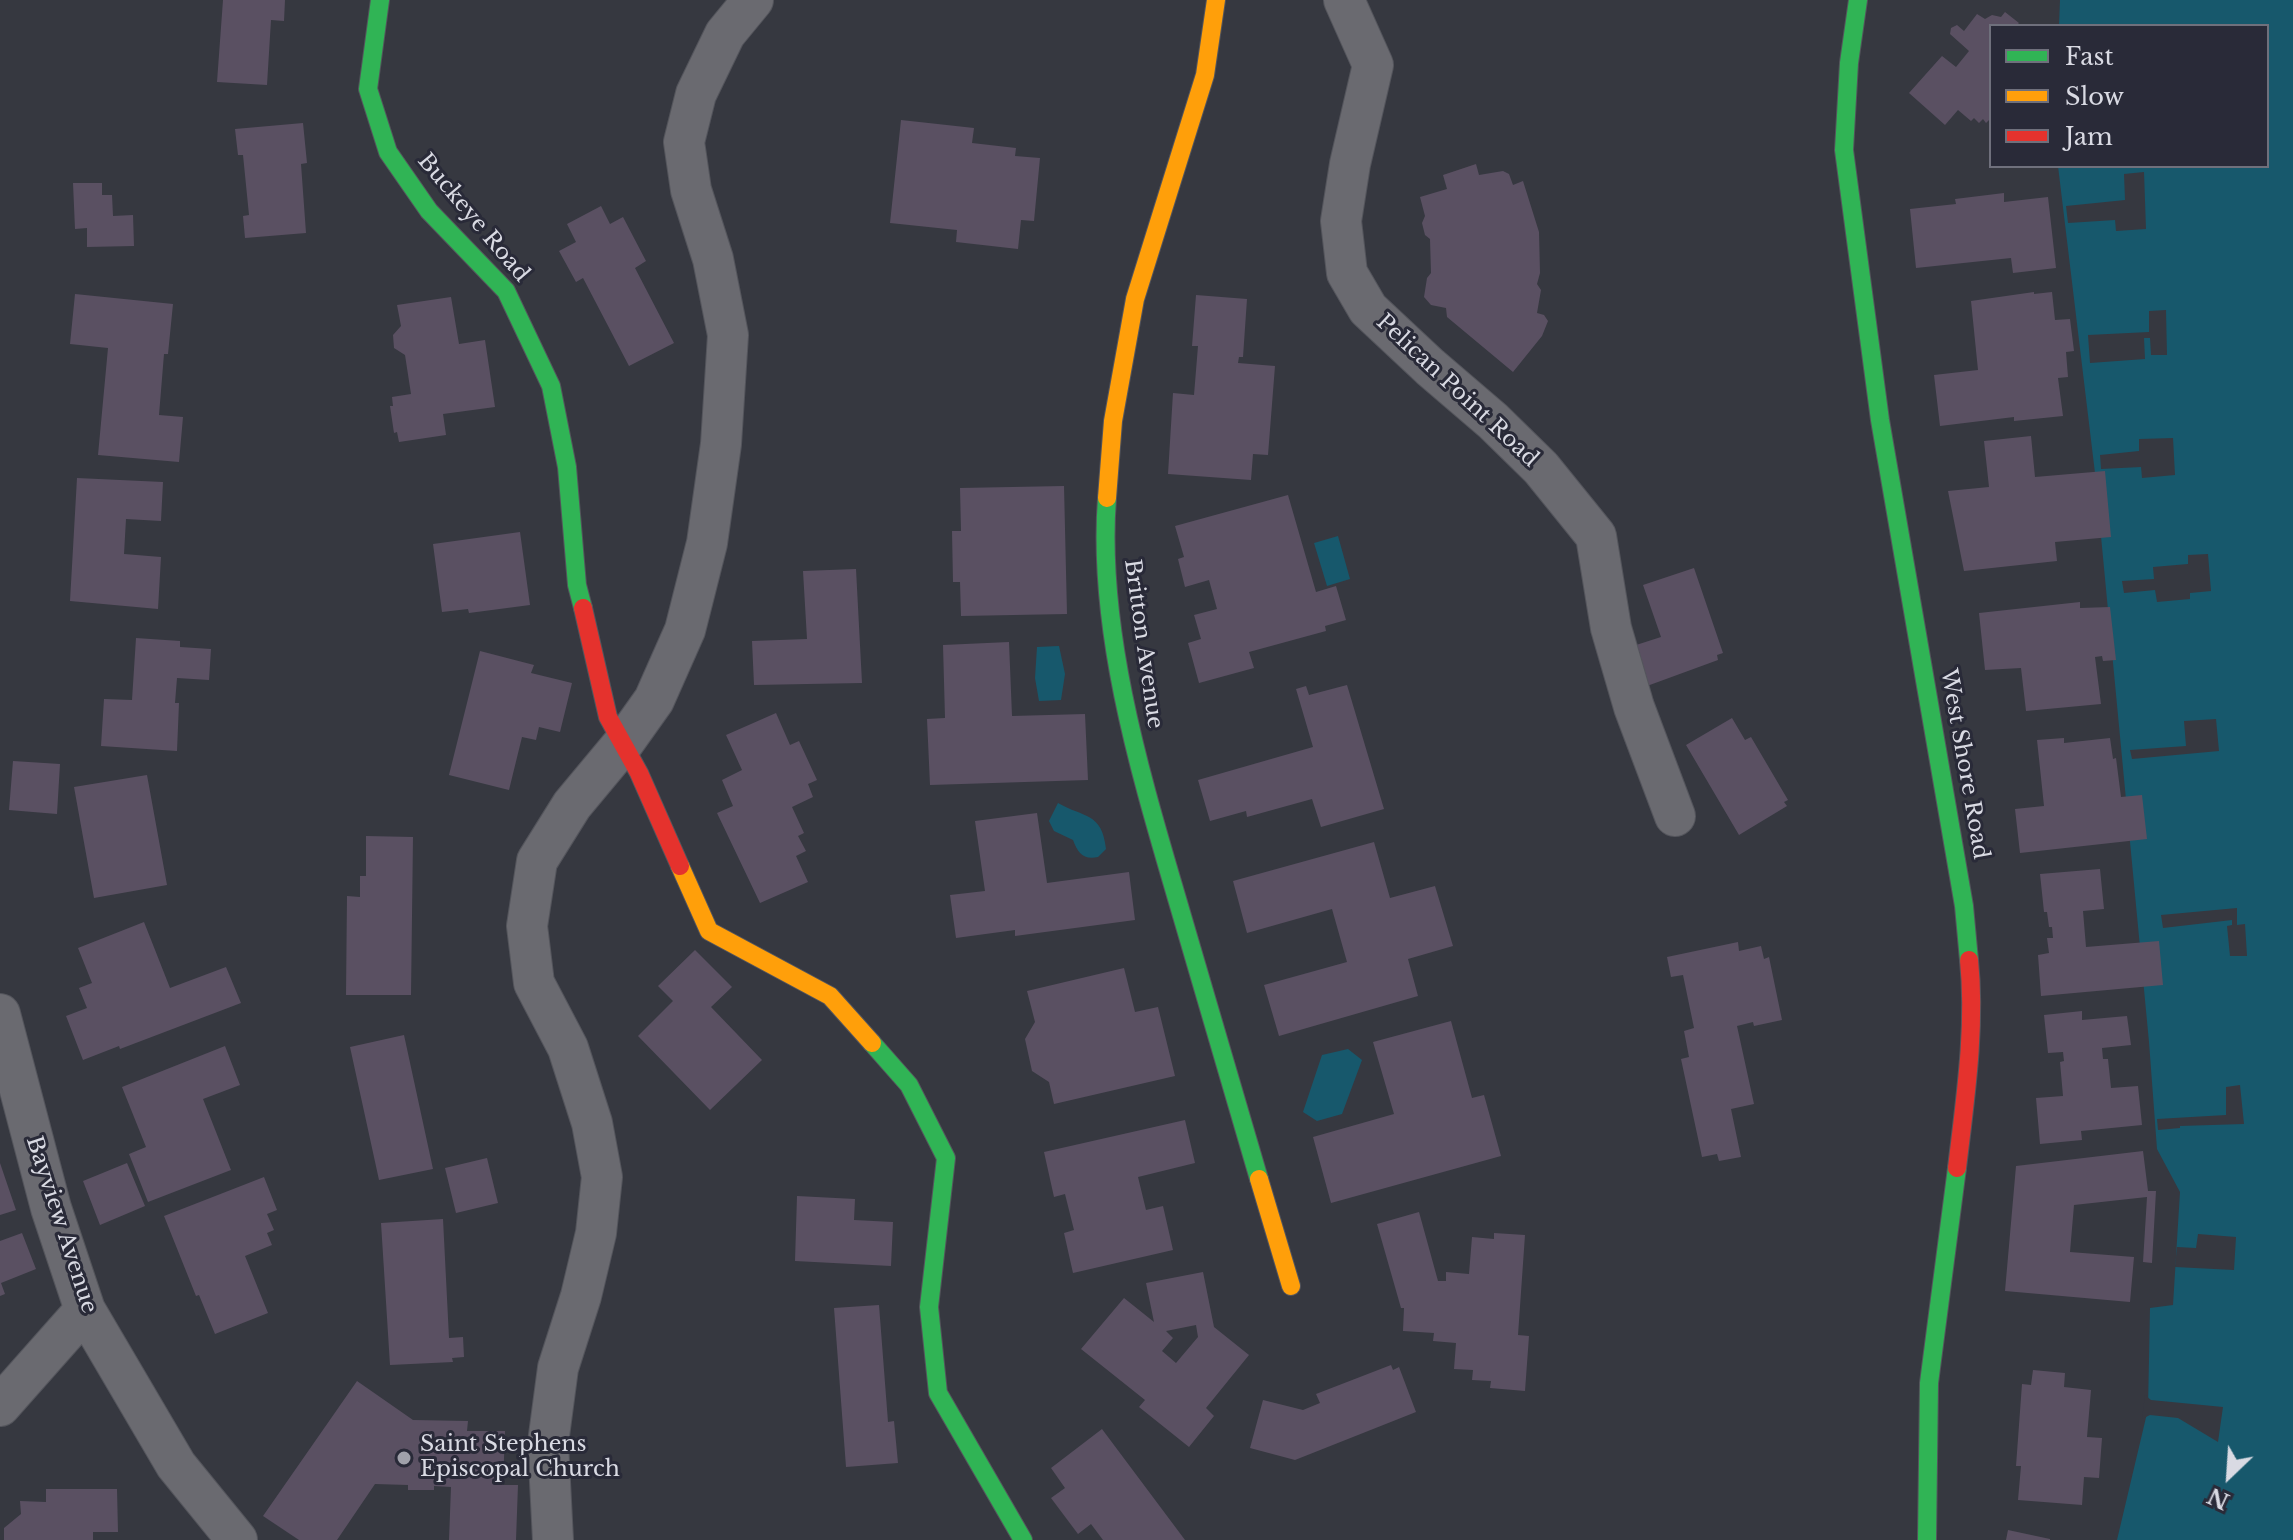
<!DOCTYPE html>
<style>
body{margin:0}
#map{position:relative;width:2293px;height:1540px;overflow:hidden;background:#363840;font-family:"Libre Baskerville",serif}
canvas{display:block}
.legend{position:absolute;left:1989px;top:24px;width:280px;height:144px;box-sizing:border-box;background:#292a38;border:2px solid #6f707c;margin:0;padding:10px 14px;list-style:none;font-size:24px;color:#d9dae3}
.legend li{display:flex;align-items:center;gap:16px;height:40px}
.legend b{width:40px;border:2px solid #6f707c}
.north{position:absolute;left:2189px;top:1436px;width:80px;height:80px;-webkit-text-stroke:6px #292a38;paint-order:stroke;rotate:205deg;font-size:22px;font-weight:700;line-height:32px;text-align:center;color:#d9dae3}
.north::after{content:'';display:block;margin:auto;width:28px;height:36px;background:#d9dae3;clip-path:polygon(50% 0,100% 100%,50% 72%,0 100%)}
</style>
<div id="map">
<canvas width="2293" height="1540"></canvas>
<ul class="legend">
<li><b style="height:10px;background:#30b455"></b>Fast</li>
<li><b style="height:10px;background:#ff9f0a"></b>Slow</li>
<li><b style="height:10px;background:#e5322d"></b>Jam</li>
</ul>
<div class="north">N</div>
</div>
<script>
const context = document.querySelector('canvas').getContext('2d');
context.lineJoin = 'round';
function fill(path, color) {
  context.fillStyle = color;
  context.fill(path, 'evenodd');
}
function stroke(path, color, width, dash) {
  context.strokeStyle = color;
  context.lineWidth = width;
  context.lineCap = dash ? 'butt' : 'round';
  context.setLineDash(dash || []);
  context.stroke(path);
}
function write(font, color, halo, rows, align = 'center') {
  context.font = font + ' "Libre Baskerville",serif';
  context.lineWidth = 6;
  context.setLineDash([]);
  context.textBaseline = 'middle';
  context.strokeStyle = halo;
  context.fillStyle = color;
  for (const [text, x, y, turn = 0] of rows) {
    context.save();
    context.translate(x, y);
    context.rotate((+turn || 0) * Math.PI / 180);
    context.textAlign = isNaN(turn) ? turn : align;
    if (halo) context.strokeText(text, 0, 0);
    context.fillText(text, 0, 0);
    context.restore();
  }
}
const water = new Path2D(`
 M2060 0H2293V1540H2117L2148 1409 2150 1308 2173 1305 2180 1192 2157 1149 2149 1042 2095 473 2058 166H2267V26H2059Z
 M1338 536 1350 579 1327 586 1314 543Z
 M1059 646 1065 674 1061 700 1039 701 1035 678 1037 647Z
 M1058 803C1084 818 1102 812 1106 849L1098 857C1083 860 1078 853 1073 840L1054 831 1049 821Z
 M1348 1049 1362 1060 1342 1114 1317 1121 1303 1112 1322 1055Z`);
const pier = new Path2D(`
 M2144 172 2146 229 2116 231 2115 220 2068 223 2066 206 2125 200 2124 174Z
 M2166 310 2167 355H2151L2150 338H2144L2145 359 2090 363 2088 335 2149 332V311Z
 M2173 438 2175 475 2142 478 2141 467 2101 469 2100 455 2139 451V439Z
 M2208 554 2211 591 2190 593V599L2157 602 2155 590 2124 593 2122 581 2154 579 2153 567 2188 564V555Z
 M2216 719 2219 751 2132 759 2130 750 2186 746 2184 721Z
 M2237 908V925L2245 924 2247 956H2230L2227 926 2232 925V920L2163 928 2161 915Z
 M2240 1085 2244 1124 2180 1126V1128L2158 1130 2157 1119 2226 1115V1087Z
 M2198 1234 2236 1237 2234 1270 2175 1267 2177 1247 2196 1248Z
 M2145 1395 2151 1400 2223 1407 2218 1442 2178 1418 2150 1415 2142 1419Z`);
const building = new Path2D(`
 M223 0H285L284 21 271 20 267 85 217 82Z
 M2005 12 2019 23 2016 26H1991V118L1986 123 1983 119 1979 123 1974 118 1971 121 1958 110 1945 125 1909 93 1942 56 1956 67 1969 51 1950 34 1951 28 1957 25 1964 31 1977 14 1985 19 1992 15 2001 17Z
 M901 120 974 128 972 143 1016 148 1015 156 1040 158 1034 221 1021 220 1018 249 956 242 957 230 890 223Z
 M303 123 307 163 301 164 306 233 245 238 243 216 249 215 243 155H238L235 129Z
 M1476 164 1479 175 1503 171 1509 174 1513 185 1523 181 1539 232 1540 273 1537 284 1541 290 1537 313 1544 315 1548 321 1542 336 1513 372 1447 317 1446 308 1431 305 1424 297 1427 278 1431 273 1430 239 1425 235 1422 223 1425 216 1420 197 1447 189 1443 175Z
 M73 183H102V195H112L113 216 133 215 134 246 87 247V228L75 229Z
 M2004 193V202L2048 197 2056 268 2013 273 2011 258 1916 268 1910 209 1956 204 1955 199Z
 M601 206 610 224 623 217 646 261 635 268 674 343 629 366 583 278 576 282 559 251 576 242 567 224Z
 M2034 292V294L2052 292 2055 320 2070 319 2074 351 2066 352 2068 377 2058 378 2063 416 2014 421V417L1940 426 1934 375 1978 370 1971 301Z
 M75 294 173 304 168 354H164L159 415 183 417 179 462 98 455 108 348 70 344Z
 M1196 295 1247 299 1243 357H1239L1238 363 1275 366 1268 455 1253 454 1251 480 1168 474 1173 393 1194 395 1198 346H1192Z
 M451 297 459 344 485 340 495 407 443 414 446 435 399 442 397 432 394 433 390 406H393L392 397 411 394 405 355 394 348 393 335 401 326 397 305Z
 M2031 436 2035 477 2105 471 2111 537 2055 542 2057 561 1964 571 1948 491 1989 487 1984 441Z
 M77 478 163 482 161 521 126 519 124 554 161 557 158 609 70 601Z
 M1064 486 1067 614 961 616 960 582H953L952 531H961L960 488Z
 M1288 495 1316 592 1336 586 1346 620 1325 626 1326 631 1249 652 1254 668 1199 683 1188 643 1201 639 1194 615 1217 609 1209 580 1185 587 1178 559 1184 557 1175 526Z
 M520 532 530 605 469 613 468 609 442 612 433 544Z
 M1694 568 1723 653 1717 655 1718 660 1647 686 1633 646 1661 637 1643 585Z
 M856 569 862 683 754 685 752 641 807 639 803 571Z
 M2080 602V608L2110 607 2116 660 2103 661 2102 656 2095 657 2101 704 2026 711 2021 668 1985 670 1979 613Z
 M136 638 180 641V647L211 649 209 680 177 678 175 703H179L177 751 101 746 104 699 132 700Z
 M1009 642 1012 716 1085 714 1088 780 930 785 927 719 945 718 943 645Z
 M480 651 534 665 531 673 572 683 560 732 539 727 536 740 522 737 509 790 449 775Z
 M1347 685 1384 809 1321 827 1312 799 1247 817 1246 811 1210 821 1198 780 1313 747 1296 689 1306 686 1309 695Z
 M776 713 790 745 799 741 817 780 808 784 813 797 792 807 804 833 798 836 806 851 796 856 808 882 760 903 717 813 733 806 722 780 742 770 726 735Z
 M1732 718 1745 740 1751 737 1788 800 1784 802 1787 806 1739 835 1686 745Z
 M2064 738V743L2110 738 2113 759 2116 758 2121 797 2142 795 2147 839 2020 853 2015 809 2044 806 2037 740Z
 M13 761 60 764 57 814 9 810Z
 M147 775 167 885 94 898 74 787Z
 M1037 813 1047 883 1129 872 1135 920 1015 936V930L956 938 950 895 985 891 975 821Z
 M366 836 413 837 411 995H346L347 896 360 897V876H366Z
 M1374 842 1390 898 1435 886 1453 946 1408 959 1418 996 1279 1036 1264 985 1347 962 1332 909 1247 933 1233 881Z
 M2100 869 2104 909 2083 911 2086 947 2159 941 2163 985 2041 996 2038 955 2049 953 2047 938H2053L2052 927H2049L2047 912H2044L2040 874Z
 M144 922 170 988 226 967 241 1003 120 1049 119 1046 83 1060 66 1016 87 1008 79 988 92 983 78 948Z
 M1738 942 1739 951 1761 946 1764 959 1769 957 1782 1020 1754 1026 1753 1022 1737 1026 1754 1104 1731 1109 1741 1157 1719 1161 1717 1154 1702 1157 1681 1059 1689 1057 1684 1031 1694 1028 1683 975 1671 977 1667 957Z
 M695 950 732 987 711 1007 762 1060 710 1110 638 1036 673 1001 658 986Z
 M1124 968 1135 1012 1158 1007 1175 1076 1054 1104 1049 1082 1032 1071 1025 1039 1035 1022 1027 991Z
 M2082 1011V1020L2127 1016 2131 1045 2102 1048 2103 1059H2108L2111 1088 2138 1086 2142 1125 2081 1131 2082 1140 2040 1144 2036 1098 2063 1096 2060 1062 2064 1061 2063 1052 2048 1053 2044 1015Z
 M1451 1021 1472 1098 1484 1095 1501 1156 1331 1203 1313 1137 1394 1114 1373 1042Z
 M404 1035 433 1169 379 1180 350 1047Z
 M225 1046 240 1085 203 1099 231 1170 148 1202 129 1154 146 1147 122 1087Z
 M1185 1120 1195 1163 1138 1177 1146 1210 1163 1206 1173 1250 1073 1273 1064 1233 1074 1230 1065 1194 1054 1197 1044 1152Z
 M2143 1151 2148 1191H2156L2152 1263 2143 1262 2147 1197 2074 1205 2070 1252 2134 1257 2130 1302 2005 1291 2016 1166Z
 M487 1158 498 1203 456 1213 445 1168Z
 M0 1163 16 1210 0 1215Z
 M127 1163 145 1206 100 1225 83 1181Z
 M264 1177 277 1210 267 1214 274 1230 267 1233 272 1245 245 1256 268 1313 215 1334 199 1295 196 1296 164 1216Z
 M797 1196 855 1199 854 1220 893 1222 891 1266 795 1261Z
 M1419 1212 1438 1281H1446V1272L1469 1274 1472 1237 1494 1239V1233L1525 1235 1518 1335 1529 1336 1525 1391 1490 1388 1491 1381 1472 1380 1473 1370 1454 1369 1456 1343 1433 1341 1434 1333 1403 1331 1404 1308H1401L1377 1224Z
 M443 1219 449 1338 463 1337 464 1357 452 1358 453 1362 390 1365 381 1223Z
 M22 1233 36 1269 1 1283 5 1294 0 1296V1241Z
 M1203 1272 1214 1327 1249 1355 1206 1408 1214 1416 1189 1447 1139 1407 1145 1400 1081 1349 1124 1298 1154 1322 1146 1283ZM1196 1325 1198 1337 1176 1363 1162 1351 1173 1338 1166 1331Z
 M879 1305 888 1422 894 1421 898 1463 846 1467 834 1308Z
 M1391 1365 1393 1370 1399 1367 1416 1412 1295 1460 1250 1448 1263 1400 1303 1410 1320 1403 1316 1394Z
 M2033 1370 2065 1373 2064 1387 2091 1390 2087 1437 2102 1438 2099 1478 2084 1477 2082 1505 2018 1500 2021 1466H2016L2022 1384 2031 1385Z
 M357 1381 413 1420 468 1421 467 1431H505L503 1485H518L516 1540H449L451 1487 434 1486V1490H408V1485L375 1484 337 1540H299L263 1516Z
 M1102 1429 1185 1540H1103L1091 1524 1078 1534 1051 1498 1065 1488 1051 1468Z
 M46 1489H117L118 1532H93V1540H4V1528L21 1514 20 1501 46 1502Z
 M2008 1530 2050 1539V1540H2006Z`);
const street = new Path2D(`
 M1344 0 1373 65 1350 164 1341 221 1347 273 1368 309 1430 367 1493 421 1541 468 1596 536 1611 628 1634 707 1675 816
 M0 1014 51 1208 85 1310 176 1465 237 1540
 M0 1406 85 1310
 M553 1540 548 1443 558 1368 581 1296 596 1233 602 1177 592 1123 568 1048 534 983 527 926 537 861 572 805 622 745 654 700 685 630 707 543 721 444 728 335 713 259 691 190 684 142 696 94 725 34 753 0`);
const fast = new Path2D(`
 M380 0 368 89 388 152 429 211 506 291 551 386 567 467 577 585 583 608
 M1858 0 1849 63 1844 150 1880 420 1964 906 1969 960
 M1107 498C1097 628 1139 769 1175 892 1203 988 1231 1083 1259 1179
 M872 1043 909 1085 946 1158 929 1307 938 1393 1023 1540
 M1927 1540 1929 1383 1957 1168`);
const slow = new Path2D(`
 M1107 498 1113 421 1135 299 1205 75 1216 0
 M680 866 709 931 830 996 872 1043
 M1259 1179 1291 1286`);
const jam = new Path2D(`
 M583 608 608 717 639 773 680 866
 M1957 1168C1965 1100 1976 1028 1969 960`);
const markers = [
 [404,1458,8,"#a0a1aa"]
];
const streetNames = [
 ["Buckeye Road",473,218,50],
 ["Pelican Point Road",1457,391,43],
 ["Britton Avenue",1143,644,82],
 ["West Shore Road",1964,764,80],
 ["Bayview Avenue",61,1225,72]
];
const poiNames = [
 ["Saint Stephens",420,1445],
 ["Episcopal Church",420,1470]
];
fill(water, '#17586c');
fill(pier, '#363840');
fill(building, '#5a5062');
stroke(street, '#54555c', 42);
stroke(fast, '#54555c', 20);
stroke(slow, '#54555c', 20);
stroke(jam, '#54555c', 20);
stroke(street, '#6a6a70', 40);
stroke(fast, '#30b455', 18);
stroke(slow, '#ff9f0a', 18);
stroke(jam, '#e5322d', 18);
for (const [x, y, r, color] of markers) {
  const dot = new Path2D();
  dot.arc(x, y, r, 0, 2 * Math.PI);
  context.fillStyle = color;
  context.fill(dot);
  stroke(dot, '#292a38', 3);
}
write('22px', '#d9dae3', '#292a38', streetNames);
write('22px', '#d9dae3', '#292a38', poiNames, 'left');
</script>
